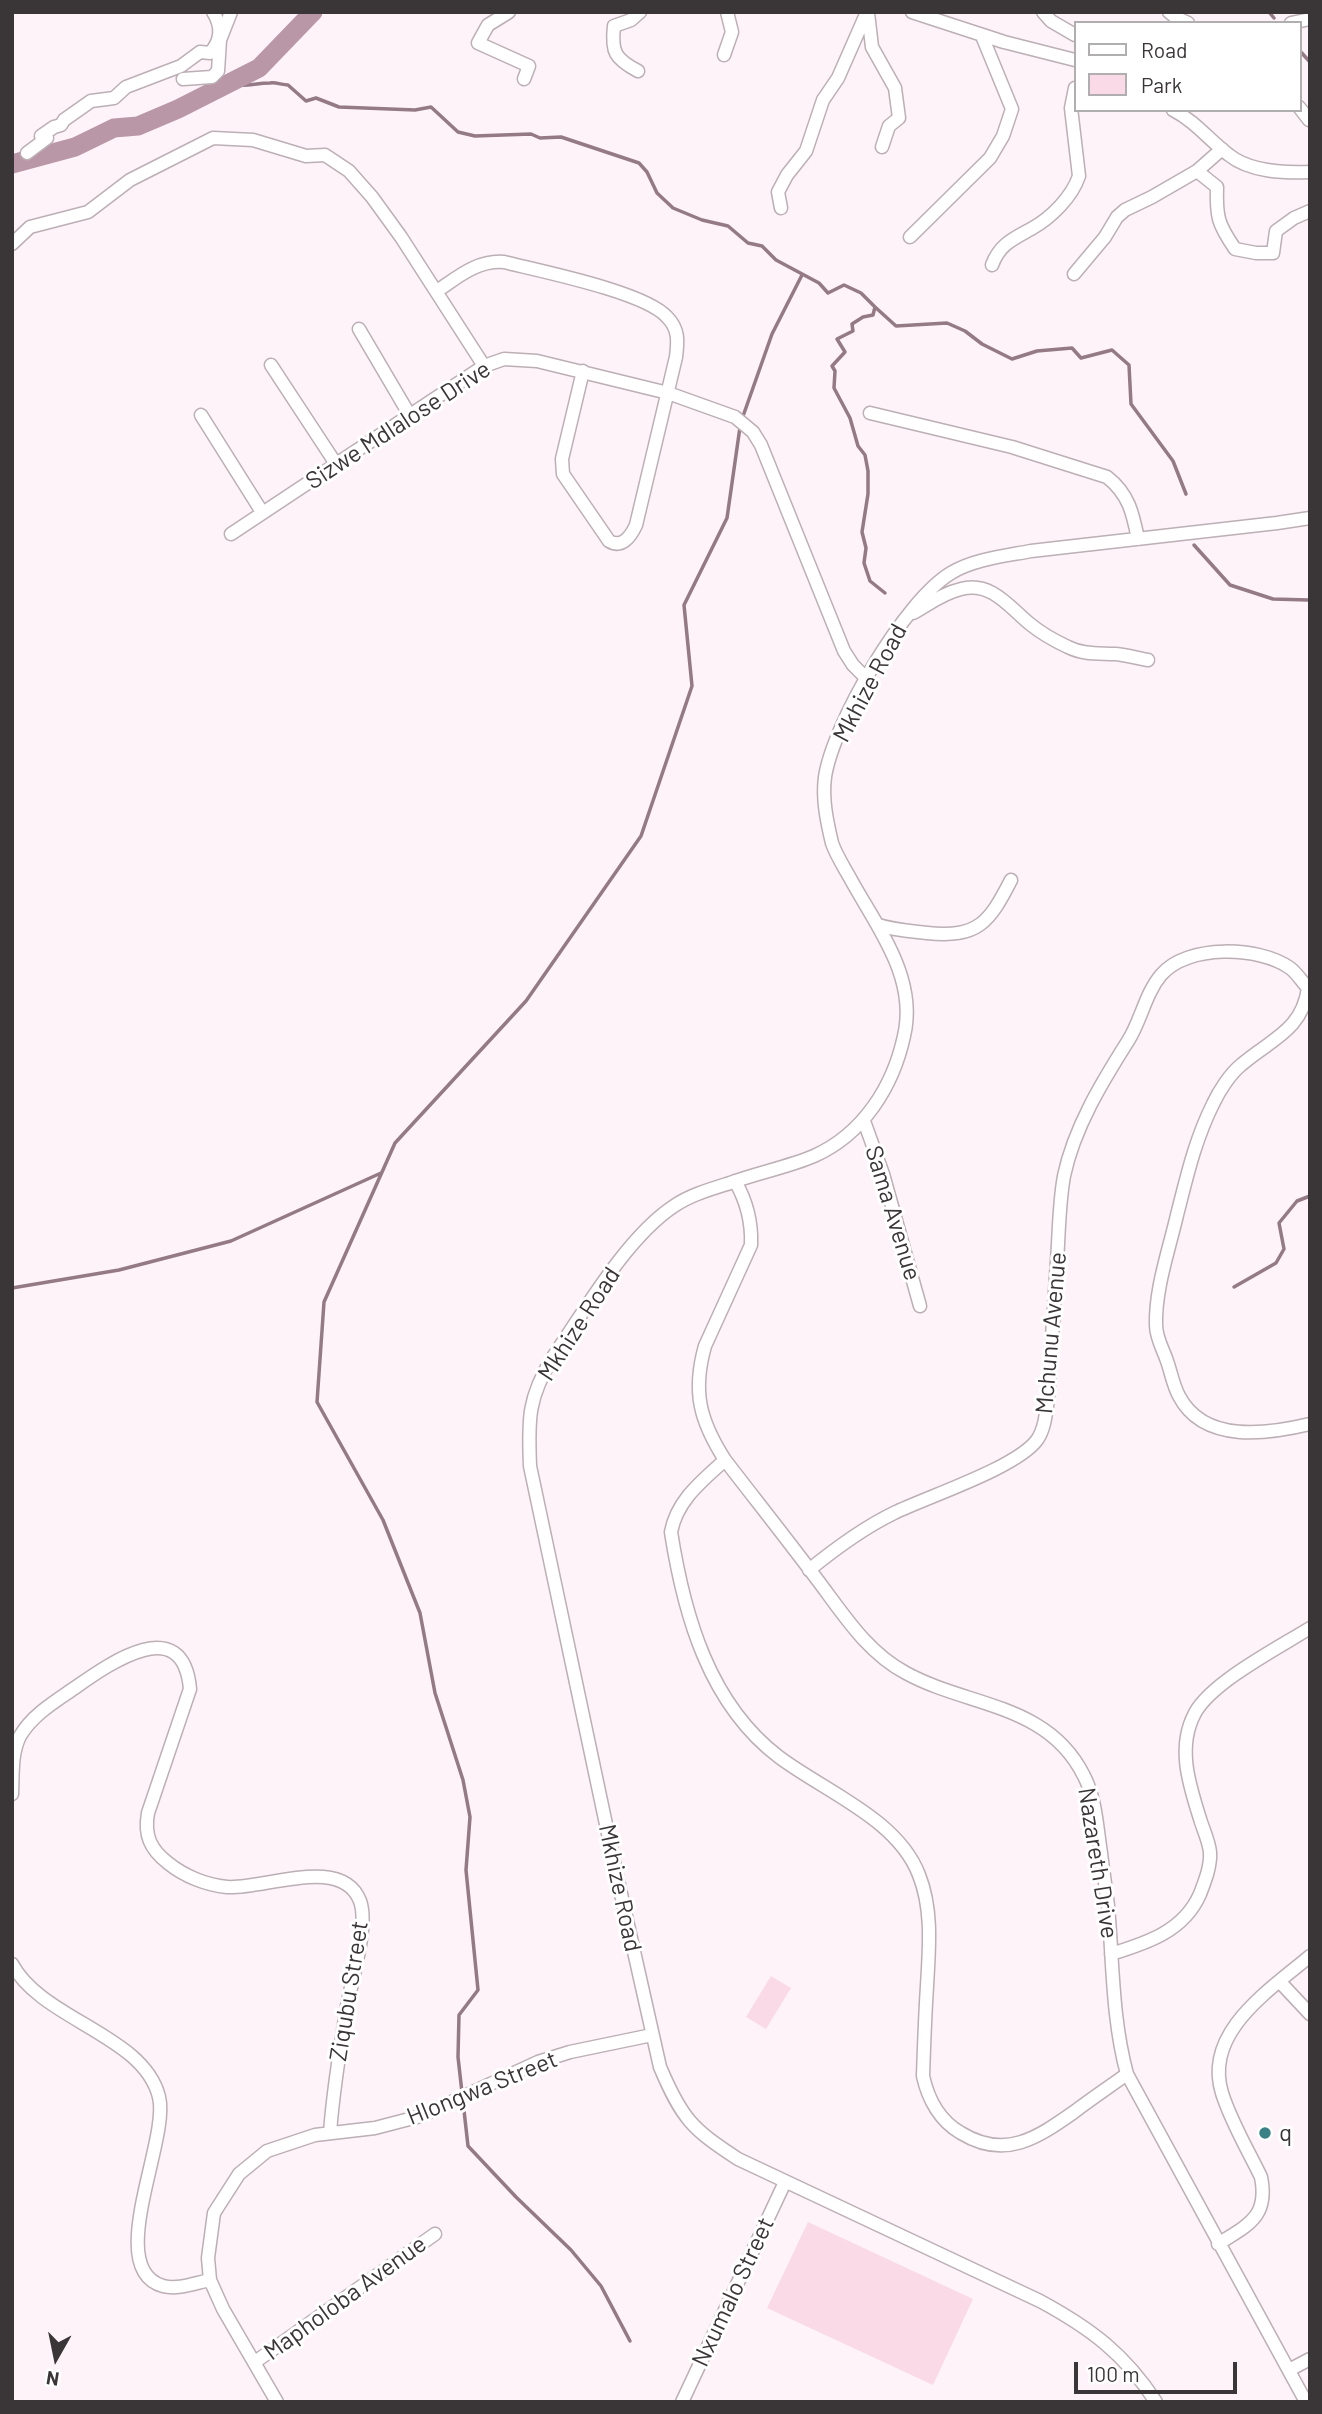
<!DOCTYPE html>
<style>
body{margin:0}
#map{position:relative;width:1322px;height:2414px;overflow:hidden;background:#fef3f8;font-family:Barlow,sans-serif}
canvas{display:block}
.frame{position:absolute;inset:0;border:14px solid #3a3537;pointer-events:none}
.legend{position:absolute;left:1074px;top:21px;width:228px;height:91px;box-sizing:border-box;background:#fff;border:2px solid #b0aeaf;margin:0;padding:9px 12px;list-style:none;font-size:21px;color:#3a3537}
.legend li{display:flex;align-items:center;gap:14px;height:35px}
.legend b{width:35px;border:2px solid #b0aeaf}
.north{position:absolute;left:21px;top:2323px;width:70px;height:70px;-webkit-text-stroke:5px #fff;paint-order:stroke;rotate:189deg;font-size:19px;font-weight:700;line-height:28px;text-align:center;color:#3a3537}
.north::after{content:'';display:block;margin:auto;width:24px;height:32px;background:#3a3537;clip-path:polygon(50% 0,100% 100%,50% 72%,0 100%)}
.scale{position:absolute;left:1074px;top:2362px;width:163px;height:32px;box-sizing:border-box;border:4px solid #3a3537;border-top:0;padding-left:9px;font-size:21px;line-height:24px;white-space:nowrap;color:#3a3537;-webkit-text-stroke:5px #fff;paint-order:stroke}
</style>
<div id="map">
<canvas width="1322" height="2414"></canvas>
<div class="frame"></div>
<ul class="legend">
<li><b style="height:9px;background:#fff"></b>Road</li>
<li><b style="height:19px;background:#fadae7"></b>Park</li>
</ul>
<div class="north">N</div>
<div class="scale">100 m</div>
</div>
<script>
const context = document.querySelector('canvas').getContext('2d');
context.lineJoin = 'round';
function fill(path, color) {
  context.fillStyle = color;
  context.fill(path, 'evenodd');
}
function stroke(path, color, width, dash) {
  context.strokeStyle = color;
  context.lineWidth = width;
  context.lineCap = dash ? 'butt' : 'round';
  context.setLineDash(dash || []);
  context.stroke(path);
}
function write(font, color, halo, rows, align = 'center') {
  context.font = font + ' Barlow,sans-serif';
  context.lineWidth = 6;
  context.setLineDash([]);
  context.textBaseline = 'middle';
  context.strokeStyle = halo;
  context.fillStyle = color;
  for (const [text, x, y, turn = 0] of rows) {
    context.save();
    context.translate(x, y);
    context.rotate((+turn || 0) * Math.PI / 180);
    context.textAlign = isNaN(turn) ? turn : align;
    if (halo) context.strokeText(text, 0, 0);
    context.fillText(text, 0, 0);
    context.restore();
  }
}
const green = new Path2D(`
 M771 1976 791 1988 766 2029 746 2017Z
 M808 2222 973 2299 933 2385 767 2308Z`);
const stream = new Path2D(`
 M1269 12 1274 18
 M1299 50 1310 62
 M227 83C245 88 253 83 270 83 276 82 282 85 288 85L306 101 316 98 339 107 415 110 431 107 458 132 475 136 531 134 540 138 561 137 639 163 647 172 657 193 673 208 702 220 728 226 748 243 762 246 776 260 819 283 828 293 844 285 861 293 875 307 873 315 863 317 852 324 853 331 837 339 845 352 832 366 835 371 834 388 850 418 858 446 865 455 868 471V494L862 532 866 548 864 563 870 581 885 593
 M875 307 896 326 947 323 965 331 982 344 1012 359 1037 351 1072 348 1081 358 1112 350 1129 365 1131 404 1173 461 1186 494
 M742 419 772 334 802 275
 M1194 545 1230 585 1273 599 1308 600
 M1234 1287 1276 1263 1284 1249 1279 1223 1297 1201 1310 1196
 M12 1288 119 1270 231 1241 381 1173
 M630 2341 601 2286 571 2250 516 2197 468 2146 458 2057 459 2015 478 1990 466 1870 470 1817 463 1780 435 1693 420 1613 383 1520 317 1402 324 1302 395 1143 526 1001 641 836 692 686 684 605 727 518 740 427`);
const river = new Path2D(`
 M12 164 75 147 114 128 138 126 178 109 259 68 313 12`);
const minor = new Path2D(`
 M509 12 488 25 478 43 529 66 524 79
 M912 12 1004 42 1075 60
 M1043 12 1051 21 1075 35
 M1169 12 1175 17 1188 23
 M868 13 872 47 895 88 899 118 889 126 882 147
 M1291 23 1310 19
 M724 55 732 32 727 12
 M638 71C615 59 611 52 614 26L631 20 640 12
 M183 79 212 77 218 71 220 40 231 12
 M1299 107 1309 120
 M1173 110C1195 121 1209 140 1229 155 1250 172 1284 173 1310 172
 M27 153 47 138 41 136 54 127 61 125 64 120 91 101 114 98 126 87 181 66 200 52 210 53C222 40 222 26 213 12
 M1197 171 1217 187C1216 217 1218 224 1235 249L1256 253H1273L1276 231 1294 218 1310 211
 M781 208 778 192 787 175 806 151 823 100 838 78 867 12
 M910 237 990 158 1003 136 1012 109 982 36
 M12 244 30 227 88 212 130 180 213 138 253 140 306 156 325 155 349 171 372 197 401 237 484 366
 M992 265C1000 244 1013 239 1031 229 1051 218 1072 197 1079 176L1071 108 1075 88
 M1074 274 1105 237 1117 217 1125 210 1152 197 1197 171 1222 149
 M437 291C458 277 477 260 504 262 540 271 645 292 667 317 679 329 678 341 676 357L636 525C631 536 622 549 609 541L563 474 562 459 583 371
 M359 329 409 414
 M271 365 336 464
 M870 413 1012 447 1107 477C1129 494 1133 514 1138 539
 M201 415 262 512
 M231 534 484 366 504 359 537 361 668 393 735 417 753 432 761 445 844 651 853 665 867 679
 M913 613C928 605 943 593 961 589 992 581 1010 608 1030 624 1041 633 1055 641 1068 647 1084 655 1098 653 1116 654 1126 655 1137 658 1148 660
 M878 925C894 930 910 931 927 933 978 938 989 923 1011 880
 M864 1121 883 1174 920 1306
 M735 1181C746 1200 752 1223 751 1245L705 1346C692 1392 700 1421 725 1460 755 1499 786 1538 816 1578 842 1612 866 1652 906 1673 968 1707 1048 1703 1084 1776 1096 1799 1097 1828 1101 1853 1103 1871 1106 1888 1108 1906 1113 1962 1112 2019 1127 2074L1306 2402
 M725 1460C702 1481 677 1500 671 1532 684 1615 709 1704 779 1757 824 1791 898 1819 919 1875 933 1910 929 1949 927 1986 925 2016 924 2046 923 2076 928 2099 940 2121 961 2133 1005 2160 1037 2138 1074 2112 1091 2099 1109 2087 1127 2074
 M809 1570C836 1548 863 1528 894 1513 929 1496 1016 1468 1037 1440 1045 1429 1046 1412 1048 1399 1051 1353 1054 1307 1057 1261 1059 1233 1059 1203 1064 1176 1074 1128 1102 1082 1128 1041 1141 1021 1145 994 1161 975 1187 944 1259 946 1290 968 1297 973 1302 982 1308 988 1302 1031 1271 1039 1241 1065 1230 1074 1219 1091 1213 1104 1195 1140 1187 1176 1177 1215 1169 1250 1155 1289 1156 1325 1156 1338 1163 1349 1167 1361 1171 1372 1173 1385 1179 1396 1204 1444 1268 1434 1310 1424
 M12 1794C13 1775 11 1754 20 1736 33 1714 56 1701 76 1687 110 1663 183 1612 190 1689L148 1813C144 1835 150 1849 168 1863 184 1876 206 1885 227 1887 263 1890 342 1854 360 1901 369 1925 352 1979 347 2006 340 2048 333 2090 330 2133
 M1111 1954C1147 1943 1184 1931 1200 1894 1205 1881 1211 1866 1210 1852 1209 1842 1204 1831 1201 1822 1190 1787 1176 1748 1195 1713 1212 1682 1278 1648 1310 1628
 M12 1964C42 2020 144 2035 159 2097 170 2140 103 2269 163 2286 178 2290 195 2283 210 2280
 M1280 1982 1310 2014
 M1218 2244C1248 2225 1269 2217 1261 2177 1248 2150 1231 2122 1222 2093 1203 2032 1270 1990 1310 1956
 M255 2362 435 2234
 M1289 2370 1310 2359
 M277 2402 223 2309 210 2280 208 2258 214 2213 239 2174 267 2151 315 2135 375 2128 421 2116 538 2062 570 2052 652 2035
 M682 2402 785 2182
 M1156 2402C1125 2354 1090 2328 1040 2301L738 2159C692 2129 682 2119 660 2067L617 1876 530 1466C528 1419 528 1397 553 1357 585 1310 627 1237 674 1206 690 1195 711 1189 730 1183 757 1173 788 1167 814 1156 863 1134 893 1087 904 1036 918 977 876 926 850 878 844 867 836 855 832 843 827 822 822 799 825 777 833 724 904 601 951 573 974 559 1005 556 1031 551L1277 523 1310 518`);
const markers = [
 [1265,2133,7,"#3a8286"]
];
const streetNames = [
 ["Sizwe Mdlalose Drive",398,425,-33],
 ["Mkhize Road",870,683,-62],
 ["Sama Avenue",893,1213,73],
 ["Mkhize Road",579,1324,-57],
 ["Mchunu Avenue",1051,1333,-85],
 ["Nazareth Drive",1098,1863,81],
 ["Mkhize Road",620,1888,78],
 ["Ziqubu Street",349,1991,-81],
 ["Hlongwa Street",482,2088,-22],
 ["Nxumalo Street",733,2292,-65],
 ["Mapholoba Avenue",345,2298,-36]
];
const poiNames = [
 ["q",1279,2133]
];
fill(green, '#fadae7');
stroke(stream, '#947a85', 3.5);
stroke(river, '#ba97a6', 19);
stroke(minor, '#bcafb5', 15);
stroke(minor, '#fff', 12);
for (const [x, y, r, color] of markers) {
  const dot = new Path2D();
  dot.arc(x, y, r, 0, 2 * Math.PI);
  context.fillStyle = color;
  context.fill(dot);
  stroke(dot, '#fff', 2.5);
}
write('24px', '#3a3537', '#fff', streetNames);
write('24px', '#3a3537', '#fff', poiNames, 'left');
</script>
